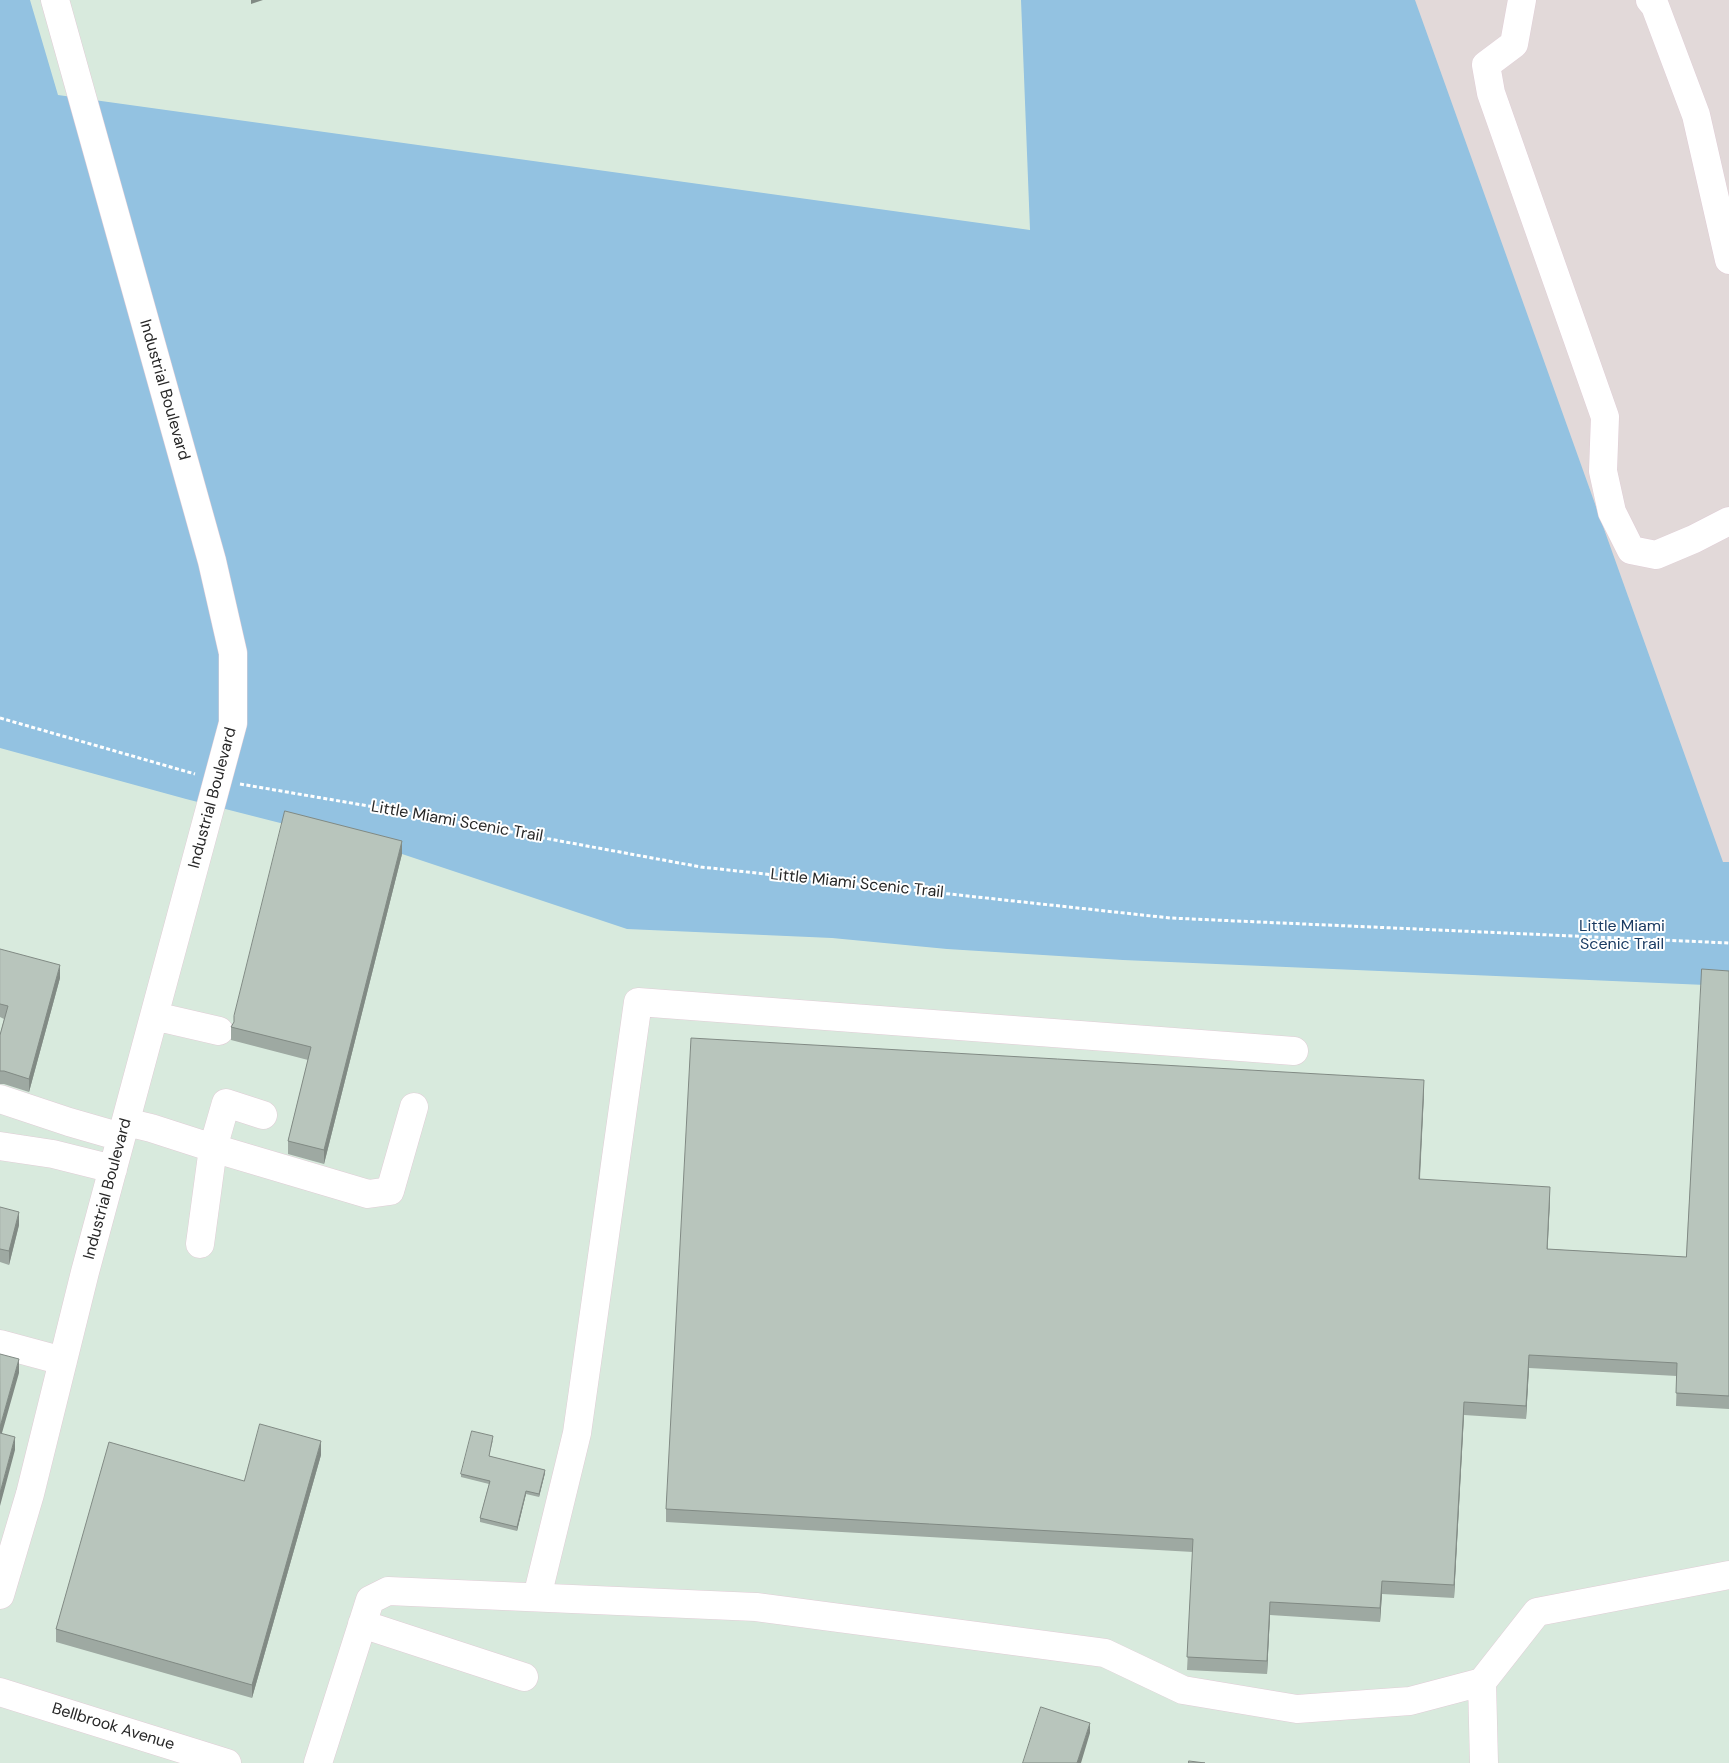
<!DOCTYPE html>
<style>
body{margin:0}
canvas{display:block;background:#d8eadd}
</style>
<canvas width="1729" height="1763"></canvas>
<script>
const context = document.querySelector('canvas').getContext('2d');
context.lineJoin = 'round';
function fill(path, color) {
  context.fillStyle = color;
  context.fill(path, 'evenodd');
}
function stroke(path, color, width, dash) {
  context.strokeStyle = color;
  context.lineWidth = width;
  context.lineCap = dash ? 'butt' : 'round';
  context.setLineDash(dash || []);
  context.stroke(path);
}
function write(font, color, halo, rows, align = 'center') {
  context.font = font + ' "DM Sans",sans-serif';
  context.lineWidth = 4;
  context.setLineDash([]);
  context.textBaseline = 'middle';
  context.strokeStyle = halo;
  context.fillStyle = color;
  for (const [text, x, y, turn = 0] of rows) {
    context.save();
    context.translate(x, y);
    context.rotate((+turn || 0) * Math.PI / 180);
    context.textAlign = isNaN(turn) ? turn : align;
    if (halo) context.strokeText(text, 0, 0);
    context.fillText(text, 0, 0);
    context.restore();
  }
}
const industrial = new Path2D(`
 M1202 0H1729V897Z`);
const green = new Path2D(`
 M0 0H30L58 95 1030 230 1021 0H1415L1723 862H1729V986L1123 960 947 949 832 938 627 929 402 854 186 799 0 748Z`);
const path = new Path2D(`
 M0 718 195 774
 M240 784 392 810 701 867 1170 918 1729 943`);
const minor = new Path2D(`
 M1522 0 1514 44 1486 65 1491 93 1605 417 1603 471 1612 512 1631 550 1656 555 1694 539 1729 521
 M1650 0 1655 6 1696 115 1729 260
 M154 1016 219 1031
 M0 1099 69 1122 121 1137
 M263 1115 226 1103 213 1148 368 1194 390 1191 414 1107
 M126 1122 151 1128 213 1148 200 1244
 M0 1146 53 1154 113 1169
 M0 1344 63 1361
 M0 1595 30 1494 85 1272 233 723V653L212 561 55 0
 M537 1597 577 1433 638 1002 1294 1051
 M362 1624 524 1677
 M1482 1682 1484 1763
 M0 1692 227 1763
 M318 1763 370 1600 388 1591 756 1607 1105 1653 1183 1690 1297 1709 1410 1701 1482 1682 1537 1612 1729 1575`);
const wall = new Path2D(`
 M402 854 324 1164 288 1154V1141L308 1060 231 1040V1027Z
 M0 949 60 978 29 1092 4 1084H0V1035L4 1019 0 1017Z
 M1729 971V1409L1676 1406 1677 1376 1529 1368 1526 1419 1464 1415 1454 1598 1382 1594 1380 1622 1270 1615 1267 1674 1187 1670 1193 1552 666 1522V1509L1424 1093 1420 1179 1550 1200 1547 1249 1686 1257Z
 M0 1207 19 1225 9 1265 0 1262Z
 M493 1440 489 1456 545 1473 539 1497 526 1494 517 1531 480 1522V1518L489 1484 461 1477V1474Z
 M321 1455 252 1698 56 1642V1629L244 1481Z`);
const shadedWall = new Path2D(`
 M251 0H263L251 4Z
 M402 841V854L324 1164V1150Z
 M60 965V978L29 1092V1079Z
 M1424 1080V1093L1419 1193V1179Z
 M1550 1187V1200L1547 1262V1249Z
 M19 1212V1225L9 1265V1251Z
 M1529 1355V1368L1526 1419V1406Z
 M19 1359V1373L0 1440V1427Z
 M1464 1402V1415L1454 1598V1585Z
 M15 1437V1450L0 1506V1493Z
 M321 1441V1455L252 1698V1685Z
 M545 1470V1473L539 1497V1494Z
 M526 1491V1494L517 1531V1527Z
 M1382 1581V1594L1380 1622V1608Z
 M1270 1602V1615L1267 1674V1661Z
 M1090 1723V1733L1081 1763H1077Z`);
const building = new Path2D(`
 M285 811 402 841 324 1150 288 1141 311 1047 231 1027 234 1022V1016Z
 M0 949 60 965 29 1079 4 1071H0V1035L8 1006 0 1004Z
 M1702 969 1729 971V1396L1676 1393 1677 1363 1529 1355 1526 1406 1464 1402 1454 1585 1382 1581 1380 1608 1270 1602 1267 1661 1187 1657 1193 1539 666 1509 691 1038 1424 1080 1419 1179 1550 1187 1547 1249 1686 1257Z
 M0 1207 19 1212 9 1251 0 1249Z
 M0 1354 19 1359 0 1427Z
 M260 1424 321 1441 252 1685 56 1629 109 1442 244 1481Z
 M472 1431 493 1436 489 1456 545 1470 539 1494 526 1491 517 1527 480 1518 490 1481 461 1474Z
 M0 1433 15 1437 0 1493Z
 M1041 1707 1090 1723 1077 1763H1023Z
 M1189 1761 1205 1763H1189Z`);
const streetNames = [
 ["Industrial Boulevard",164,390,74],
 ["Industrial Boulevard",213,798,-75],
 ["Little Miami Scenic Trail",457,822,10],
 ["Little Miami Scenic Trail",857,884,6],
 ["Industrial Boulevard",108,1189,-75],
 ["Bellbrook Avenue",113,1727,17]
];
const parkNames = [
 ["Little Miami",1622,927],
 ["Scenic Trail",1622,945]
];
fill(industrial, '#e2d9d9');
fill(green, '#93c2e1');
stroke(minor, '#e0cdd6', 29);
stroke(path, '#fff', 3, [4, 2.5]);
stroke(minor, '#fff', 28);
fill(wall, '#9ea9a2');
fill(shadedWall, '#818a84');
fill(building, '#b8c5bc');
stroke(building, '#818a84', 1);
write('16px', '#272727', '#fff', streetNames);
write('16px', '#193a62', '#fff', parkNames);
</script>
